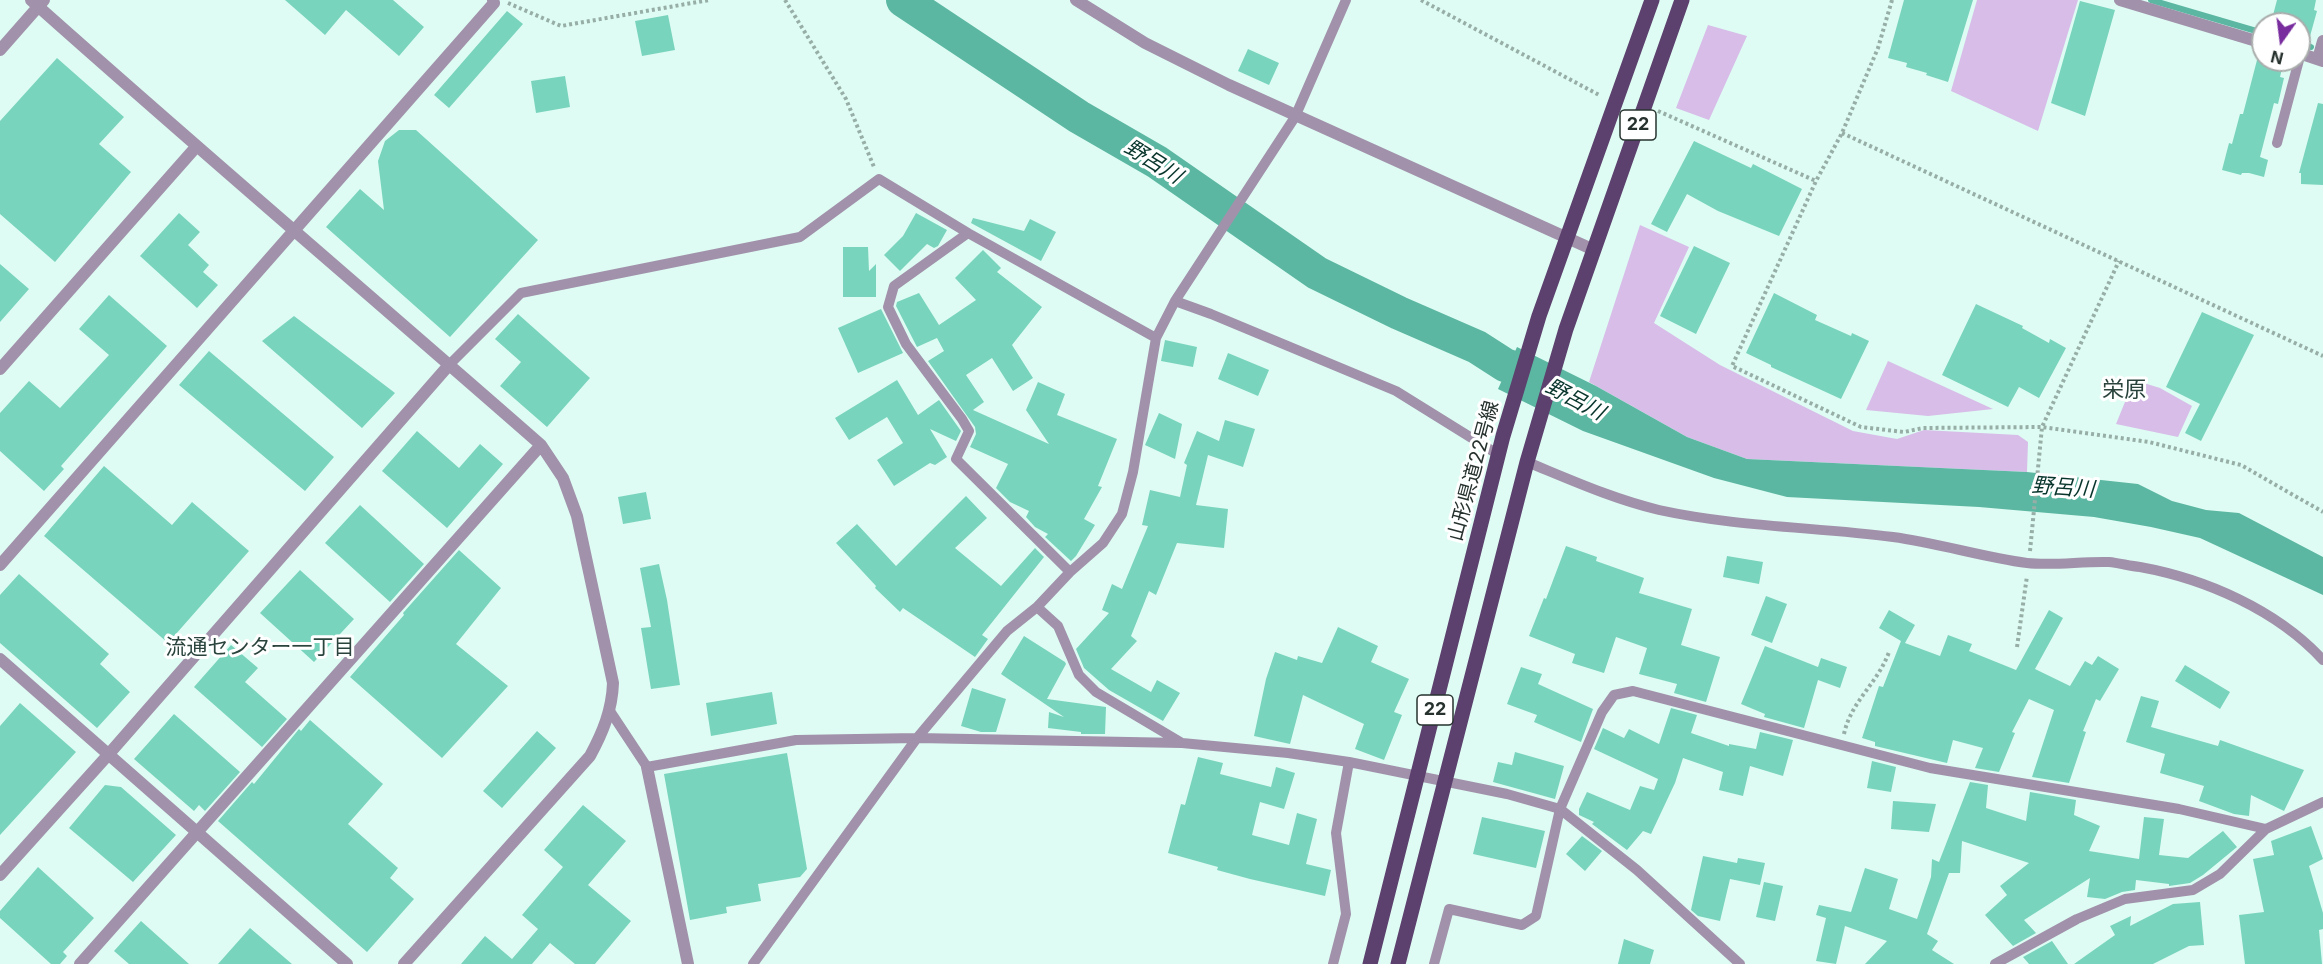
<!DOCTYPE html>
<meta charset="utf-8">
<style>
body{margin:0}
#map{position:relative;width:2323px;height:964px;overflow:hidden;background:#defcf3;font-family:Inter,sans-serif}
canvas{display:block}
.north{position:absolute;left:2251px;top:12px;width:60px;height:60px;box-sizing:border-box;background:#fff;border:2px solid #a9adac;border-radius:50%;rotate:194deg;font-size:16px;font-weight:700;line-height:24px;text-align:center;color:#27322f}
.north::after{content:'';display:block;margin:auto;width:21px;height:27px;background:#782c9e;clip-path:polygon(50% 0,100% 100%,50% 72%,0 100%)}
</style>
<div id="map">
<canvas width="2323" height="964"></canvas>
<div class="north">N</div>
</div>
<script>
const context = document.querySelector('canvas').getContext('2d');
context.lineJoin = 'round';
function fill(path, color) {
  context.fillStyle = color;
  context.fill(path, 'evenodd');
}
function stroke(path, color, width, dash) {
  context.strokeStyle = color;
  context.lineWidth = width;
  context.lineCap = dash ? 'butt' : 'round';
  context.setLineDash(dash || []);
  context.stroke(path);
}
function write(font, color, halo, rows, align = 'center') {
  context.font = font + ' Inter,"Noto Sans JP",sans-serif';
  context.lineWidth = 6;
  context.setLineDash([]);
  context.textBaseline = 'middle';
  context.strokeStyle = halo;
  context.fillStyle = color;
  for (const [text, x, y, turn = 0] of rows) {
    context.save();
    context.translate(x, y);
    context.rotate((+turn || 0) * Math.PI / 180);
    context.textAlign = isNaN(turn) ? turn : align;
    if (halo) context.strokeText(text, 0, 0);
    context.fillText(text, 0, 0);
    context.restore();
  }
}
const green = new Path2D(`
 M1977 0H2078L2038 131 1951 91Z
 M1708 25 1747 36 1709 120 1676 108Z
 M1640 225 1689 247 1654 323 1720 365 1853 431 1897 439 1924 430 2018 435 2028 442 2027 472 1747 459 1687 437 1589 382Z
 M1888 361 1993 409 1928 416 1866 410Z
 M2134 380 2160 388 2192 406 2178 437 2116 424Z`);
const water = new Path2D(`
 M1517 347 1596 386 1687 437 1747 459 2027 472 2138 484 2172 501 2206 510 2239 513 2323 557V595L2200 538 2151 527 2094 517 1979 507 1787 497 1714 478 1583 431 1498 389Z`);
const stream = new Path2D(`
 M2151 0 2263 33
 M2299 43 2311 47`);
const river = new Path2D(`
 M903 0 1079 117 1157 162 1317 273 1399 313 1477 347 1505 365 1533 375 1551 386`);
const building = new Path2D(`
 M285 0H393L424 27 399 56 346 10 325 35Z
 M1904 0H1973L1948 82 1926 75 1927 73 1906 67 1907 63 1888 58Z
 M2277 0H2316L2314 10 2317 11 2307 47 2299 45V24H2273L2274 20 2272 19Z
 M2080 1 2115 10 2085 116 2051 103Z
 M507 11 523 24 449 108 434 95Z
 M668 15 675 50 642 56 635 21Z
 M1248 49 1279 63 1269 85 1238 71Z
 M57 58 124 117 99 144 131 172 55 262 0 214V121Z
 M2257 60H2284L2280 77 2284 78 2278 104 2274 103 2260 157 2268 160 2264 177 2249 173H2242L2241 175 2222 170 2229 143 2232 144 2240 114H2243Z
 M565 76 570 107 536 113 531 81Z
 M2318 103 2323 104V185L2301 184V173H2299Z
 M399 130H416L538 240 450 337 326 227 360 189 384 210 378 161 385 141Z
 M1694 141 1751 168 1753 164 1802 189 1779 236 1718 211 1687 194 1667 232 1651 224Z
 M179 213 200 232 188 245 209 265 203 272 218 285 197 308 140 256Z
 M916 213 947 230 938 246 934 248 927 244 900 271 884 255 903 236Z
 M973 218 1024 231 1030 219 1056 232 1041 261 971 223Z
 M1694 246 1730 263 1696 334 1660 316Z
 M843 247H868L869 271 876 264V297H843Z
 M983 250 1001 268 997 272 1042 307 1012 345 1033 378 1013 391 992 358 966 375 984 402 973 410 1049 444 1026 410 1038 382 1065 394 1057 415 1117 439 1098 486 1102 487 1084 519 1095 525 1076 556 1071 561 1045 537 1048 534 1035 527 1026 517 1029 511 1010 502 996 488 1008 464 970 447 976 434 975 427 928 361 944 351 937 338 917 347 896 306 897 302 919 293 939 325 976 300 955 278Z
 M0 264 29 289 0 322Z
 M1774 293 1817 315 1815 320 1851 336 1852 333 1869 341 1841 399 1771 367V365L1746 353Z
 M109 295 167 346 61 466 64 469 44 491 0 451V413L29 381 60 408 109 355 79 329Z
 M1976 304 2023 326 2022 328 2049 343 2050 339 2066 348 2039 398 2019 387 2008 407 1942 375Z
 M881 309 903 353 858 373 838 328Z
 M2202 312 2254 335 2201 441 2185 433 2200 404 2166 387Z
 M518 314 590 378 547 427 500 386 521 362 495 339Z
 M294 316 395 393 362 428 262 341Z
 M1165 340 1197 347 1193 367 1161 361Z
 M209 351 334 457 305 491 179 385Z
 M1228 353 1269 370 1258 396 1218 379Z
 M897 380 918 415 939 400 961 431 956 441 930 429 947 457 935 465 930 463 894 486 877 460 903 443 887 417 849 440 835 418Z
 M1159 413 1182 424 1175 459 1145 445Z
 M1225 420 1255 429 1243 467 1208 455 1196 505 1228 509 1224 548 1177 543 1156 595 1149 591 1131 636 1137 641 1111 669 1151 692 1157 680 1180 693 1163 721 1109 690 1084 668 1076 649 1109 613 1102 610 1112 584 1122 589 1148 526 1142 525 1150 490 1180 497 1187 465 1184 463 1197 431 1219 441Z
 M417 431 459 468 480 444 503 464 447 528 382 471Z
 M104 466 172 525 192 502 249 551 168 643 44 536Z
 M646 492 651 519 623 524 618 497Z
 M966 496 987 518 955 548 1001 586 1035 548 1044 557 982 635 988 639 975 657 903 608 900 612 875 588 876 586 836 543 857 524 896 566Z
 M360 505 424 564 390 602 325 543Z
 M1566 546 1597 557 1596 561 1644 578 1639 593 1692 609 1681 645 1720 657 1706 702 1674 693 1677 684 1639 674 1647 648 1616 637 1604 673 1572 663 1575 654 1529 636 1544 598 1546 599Z
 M459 550 501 588 456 644 508 686 442 758 350 677 404 615 403 613Z
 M1727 556 1763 562 1759 584 1723 577Z
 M659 564 667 600 680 685 651 689 641 628 651 627 640 568Z
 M300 570 354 619 314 662 260 613Z
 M19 574 109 654 100 664 130 692 97 728 0 643V595Z
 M1766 596 1787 604 1772 643 1751 635Z
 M1889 610 1915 625 1905 643 1940 656 1948 635 1972 644 1969 651 2016 670 2049 610 2063 618 2035 669 2070 686 2085 661 2092 665 2098 656 2119 669 2100 701 2096 699 2083 731 2086 732 2069 783 2032 777 2054 710 2029 699 2012 732 2015 733 1999 772 1975 768 1983 748 1953 740 1947 763 1875 746V742L1862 738 1879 686 1883 687 1901 641 1879 628Z
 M1338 627 1378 646 1371 662 1409 679 1394 712 1402 715 1384 760 1355 749 1364 724 1303 695 1290 744 1254 736 1266 679 1275 652 1297 660 1298 656 1322 663Z
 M1024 636 1065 662 1066 664 1047 699 1106 707 1105 734H1081V732L1048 728 1049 712 1064 717 1001 674Z
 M231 645 258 668 245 682 287 719 262 747 194 687Z
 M1765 646 1818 667 1821 658 1847 667 1840 688 1818 680 1804 728 1764 717 1765 714 1741 704Z
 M2185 665 2230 692 2220 709 2175 681Z
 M1521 667 1542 674 1538 684 1593 709 1581 742 1534 722 1537 715 1507 704Z
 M972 688 1006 699 996 732H981L961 726Z
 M772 692 777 724 711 736 706 703Z
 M2141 696 2159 701 2151 727 2218 746 2220 740 2304 770 2284 811 2251 795 2249 816 2234 814 2199 801 2204 786 2160 773 2165 754 2126 742Z
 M20 703 76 752 0 835V726Z
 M1671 708 1697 715 1691 733 1729 746V744L1756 749 1760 732 1793 740 1783 776 1750 766 1743 796 1719 790 1723 772 1683 758 1675 783 1651 834 1643 831 1627 850 1592 824 1594 822 1579 815V809L1587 792 1630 810 1640 786 1654 790 1658 779 1594 749 1603 728 1624 738 1629 729 1659 744Z
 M174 714 240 772 205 811 199 805 194 811 134 759Z
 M310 720 383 784 348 824 398 868 390 878 414 899 367 952 218 821 252 782 254 784 299 729 301 731Z
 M537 731 556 748 502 808 483 791Z
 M1515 752 1564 766 1555 799 1493 782 1498 762 1512 765Z
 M787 753 807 869 800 877 758 884 761 901 726 907 727 913 690 920 664 774Z
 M1198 757 1223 763 1220 774 1271 787 1276 767 1295 773 1284 809 1260 802 1252 835 1289 845 1297 813 1317 819 1306 864 1331 870 1325 896 1250 879 1217 870 1218 867 1168 853 1181 804 1185 805Z
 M1872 761 1896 767 1891 792 1867 788Z
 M1970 782 1988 785 1986 808 2026 821 2030 792 2076 800 2074 815 2100 826 2089 851 2139 859 2144 817 2164 819 2159 855 2188 858 2223 831 2237 847 2203 875 2190 883 2169 886V884L2136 880 2135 890 2122 892 2105 899 2087 897 2090 878 2024 920 2036 933 2013 946 1985 915 2007 895 2000 886 2029 863 1962 841 1960 873H1949L1927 934 1938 941 1932 950 1954 964H1865L1887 941 1845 926 1836 964 1816 961 1826 918 1816 915 1819 905 1851 912 1865 868 1898 879 1889 909 1917 919 1931 877 1932 859 1939 862Z
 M105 785 121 787 176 835 133 882 69 828Z
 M1893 801 1936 804 1929 832 1891 829Z
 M583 805 626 841 588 885 631 921 595 964H575L550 943 532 964H461L485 936 512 959 538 929 522 915 563 867 544 850Z
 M1482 817 1545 831 1536 868 1473 854Z
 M2311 826 2323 859 2309 866 2323 913V929L2319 930 2322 964H2245L2239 915 2264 912 2253 859 2274 855 2271 841Z
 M1582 836 1602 851 1585 871 1566 854Z
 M1703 856 1737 863 1738 858 1765 863 1760 885 1730 879 1720 921 1698 916 1691 910Z
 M38 867 94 918 63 952 67 956 60 964H51L0 918V911Z
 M1764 882 1783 886 1775 921 1756 917Z
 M2200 902 2204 945 2189 946 2153 964H2074L2115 935 2110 926 2131 916 2130 926 2173 904Z
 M141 921 189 964H129L114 951Z
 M250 928 292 964H218Z
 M1624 939 1654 950 1650 964H1618Z
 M2052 941 2068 964H2029L2023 957Z`);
const path = new Path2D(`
 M785 0 846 99 874 167
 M1421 0 1601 96
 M1892 0 1878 48 1842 133 1816 181 1732 366 1861 427 1904 432 1923 428 2042 427 2149 442 2241 465 2323 512
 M508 3 561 26 709 0
 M1658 111 1816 181
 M1842 133 2323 356
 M2030 551 2042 427 2119 261
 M2017 647 2027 576
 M1844 734C1851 701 1878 683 1889 652`);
const lane = new Path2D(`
 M2277 143 2299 60
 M968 233 894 286 888 307 906 344 962 419 969 431 956 459 1070 572
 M1175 301 1211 314 1396 391 1499 455
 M449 365 521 293 800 237 879 179 968 233 1156 338
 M1527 462C1571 480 1613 499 1659 510 1737 527 1815 527 1893 537 1938 543 1982 557 2027 563 2054 566 2082 561 2109 562 2119 563 2130 566 2140 567 2206 579 2277 610 2323 660
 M1037 607 1058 626 1079 675 1096 692 1182 743
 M610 711 647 767 796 740 917 738 1182 743 1288 753 1349 762 1507 794 1560 809 1536 916 1522 925 1449 909 1434 964
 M753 964 917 738 1007 631 1037 607 1070 572 1103 543 1122 514 1133 472 1156 338 1175 301 1295 117 1346 0
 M1333 964 1346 914 1336 833 1349 762
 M1740 964 1637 870 1560 809 1602 712 1614 695 1633 691 1930 768 2179 809 2266 829 2323 802
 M1995 964 2077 919 2125 899 2193 890 2220 874 2266 829`);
const street = new Path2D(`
 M31 0C199 150 371 296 541 445L563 478 577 516 613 683C612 710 603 732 590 756L404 964
 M1076 0 1145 43 1229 85 1594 250
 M2120 0 2263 43
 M0 50 44 0
 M2299 53 2323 61
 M2318 59 2323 41
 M0 369 196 147
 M0 565 494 3 493 0
 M0 659 347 964
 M647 767 688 964
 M0 875 108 755 449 365
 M80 964 541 445`);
const primary = new Path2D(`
 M1370 964 1503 436 1539 316 1652 0
 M1398 964 1527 462 1566 329 1682 0`);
const shields = [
 [1638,125,36],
 [1435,710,36]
];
const shieldNames = [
 ["22",1638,125],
 ["22",1435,710]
];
const streetNames = [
 ["山形県道22号線",1474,471,-75]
];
const waterNames = [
 ["野呂川",1153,162,32],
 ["野呂川",1575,400,28],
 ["野呂川",2063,488,4]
];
const neighbourhoodNames = [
 ["流通センター一丁目",260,648]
];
const quarterNames = [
 ["栄原",2124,390]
];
fill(green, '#d7bde8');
fill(water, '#5cb7a2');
stroke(stream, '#5cb7a2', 6);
stroke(river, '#5cb7a2', 34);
fill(building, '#79d4bd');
stroke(path, '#97aea7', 4, [3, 3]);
stroke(lane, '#a191ab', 10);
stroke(street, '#a191ab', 12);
stroke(primary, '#5c406d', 15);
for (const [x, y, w] of shields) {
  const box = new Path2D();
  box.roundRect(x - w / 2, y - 15, w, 30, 4.5);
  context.fillStyle = '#fff';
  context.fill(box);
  stroke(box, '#27322f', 1.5);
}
write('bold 18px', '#27322f', null, shieldNames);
write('20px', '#27322f', '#fff', streetNames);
write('italic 21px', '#08352c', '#fff', waterNames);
write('21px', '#2a443d', '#fff', neighbourhoodNames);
write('22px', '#2a443d', '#fff', quarterNames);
</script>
